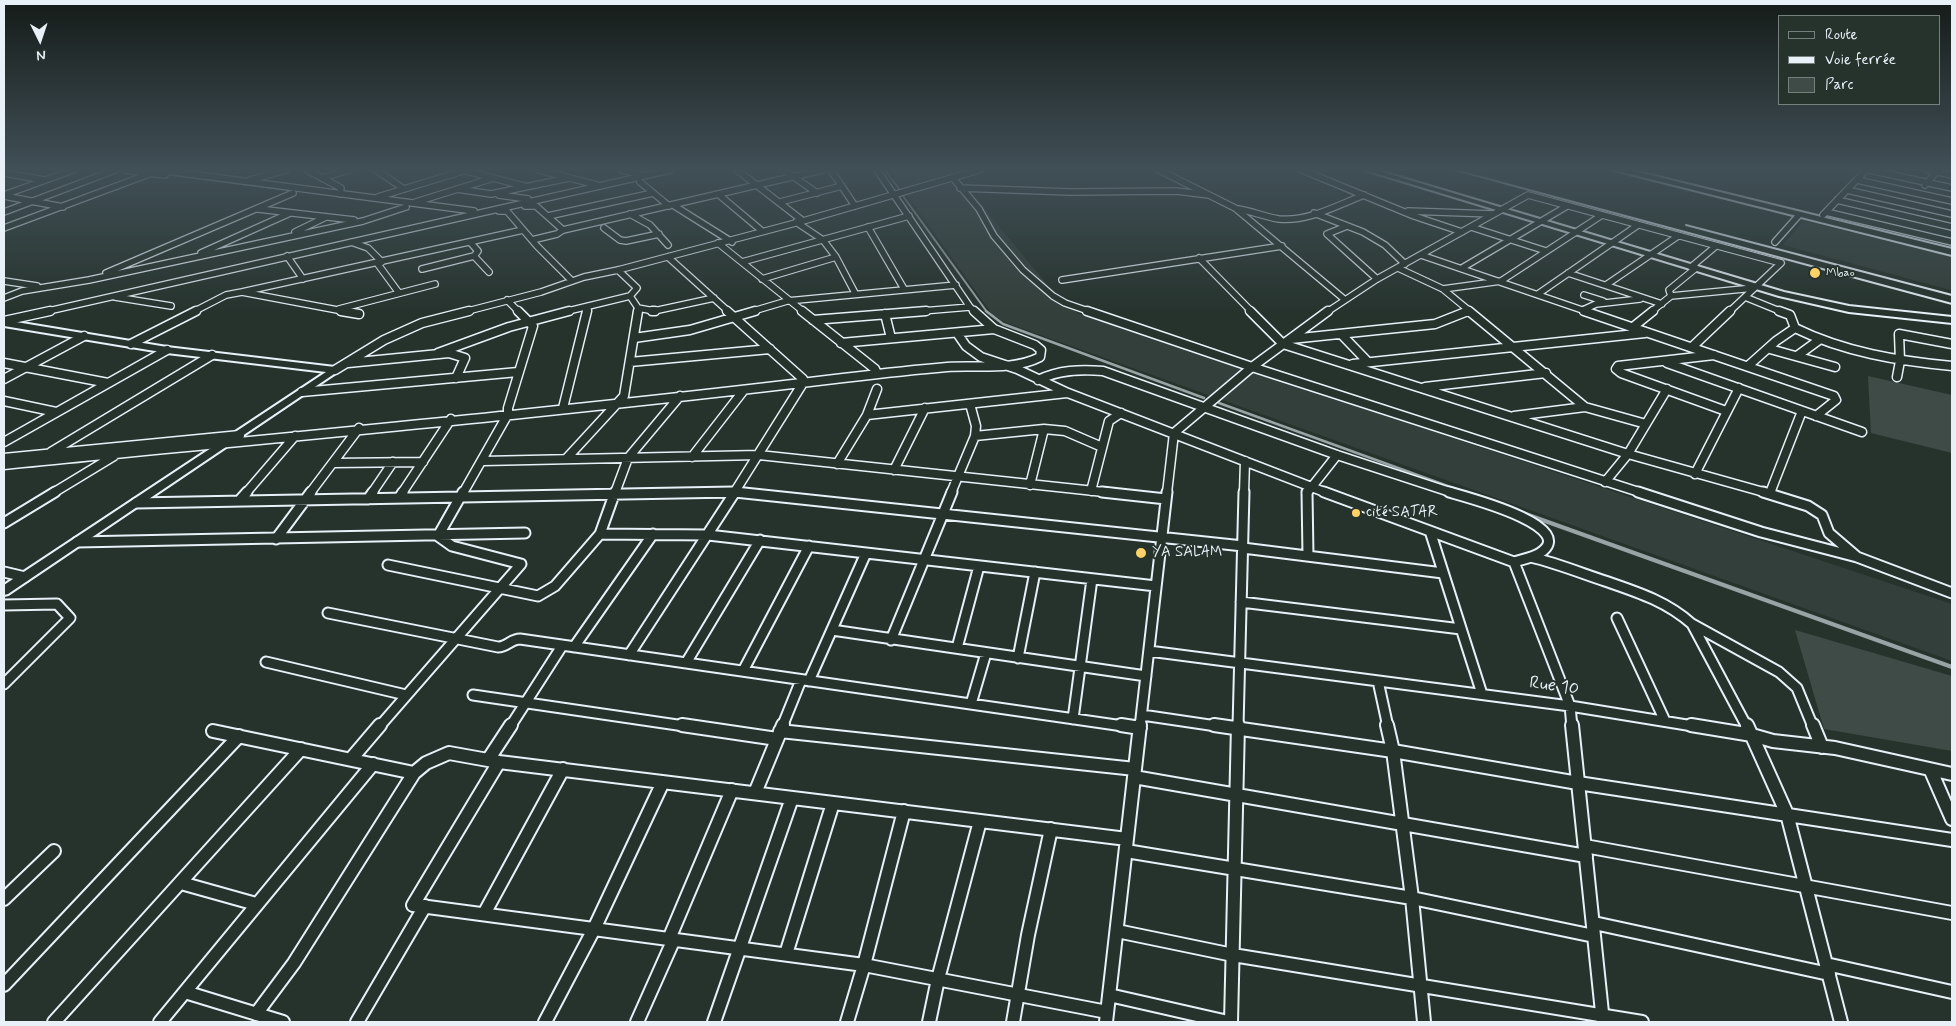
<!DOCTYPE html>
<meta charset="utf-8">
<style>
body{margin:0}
#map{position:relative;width:1956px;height:1026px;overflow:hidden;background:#26332d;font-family:Mynerve,sans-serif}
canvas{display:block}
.frame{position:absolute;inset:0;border:5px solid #e8f1f8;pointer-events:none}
.legend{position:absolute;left:1778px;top:15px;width:162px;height:90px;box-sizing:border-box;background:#26332d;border:1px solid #747f7e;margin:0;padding:6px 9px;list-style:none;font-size:15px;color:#e8f1f8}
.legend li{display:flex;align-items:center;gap:10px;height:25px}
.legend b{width:25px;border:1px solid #747f7e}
.north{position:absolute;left:15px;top:15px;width:50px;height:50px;-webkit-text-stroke:4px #26332d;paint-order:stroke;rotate:176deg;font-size:14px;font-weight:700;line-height:20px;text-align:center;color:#e8f1f8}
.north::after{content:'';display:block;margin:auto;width:18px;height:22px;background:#e8f1f8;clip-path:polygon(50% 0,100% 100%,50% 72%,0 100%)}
</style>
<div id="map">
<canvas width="1956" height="1026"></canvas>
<div class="frame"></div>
<ul class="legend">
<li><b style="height:6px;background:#26332d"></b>Route</li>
<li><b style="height:6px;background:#e8f1f8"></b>Voie ferrée</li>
<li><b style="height:14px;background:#3e4b47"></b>Parc</li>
</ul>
<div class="north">N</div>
</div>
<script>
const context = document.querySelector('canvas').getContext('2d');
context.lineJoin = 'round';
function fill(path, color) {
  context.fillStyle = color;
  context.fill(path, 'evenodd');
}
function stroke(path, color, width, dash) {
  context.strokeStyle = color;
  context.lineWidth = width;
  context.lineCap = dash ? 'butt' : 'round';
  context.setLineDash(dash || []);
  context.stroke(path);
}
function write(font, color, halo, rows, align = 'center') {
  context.font = font + ' Mynerve,sans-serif';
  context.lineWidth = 4;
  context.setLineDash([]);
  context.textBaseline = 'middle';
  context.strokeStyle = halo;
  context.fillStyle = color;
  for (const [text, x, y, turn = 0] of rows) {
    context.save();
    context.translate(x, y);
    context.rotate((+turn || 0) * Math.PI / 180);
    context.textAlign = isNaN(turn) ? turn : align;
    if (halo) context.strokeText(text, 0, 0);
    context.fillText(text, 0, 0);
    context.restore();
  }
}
const built = new Path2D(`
 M889 170H953L1063 304 1080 314 1952 604V661L1004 322 992 314Z
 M1803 221 1952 257V288L1951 290 1783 245Z`);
const green = new Path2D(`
 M1868 376 1952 395V453L1871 433Z
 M1795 630 1952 676V751L1824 729Z`);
const streamFar2 = new Path2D(`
 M885 170 900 190
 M165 174 295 191
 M903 196 987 312`);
const streamFar1 = new Path2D(`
 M986 311 1003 324 1204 398
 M1219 403 1467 493`);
const stream = new Path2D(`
 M1464 492 1467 493
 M1520 512 1952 667`);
const minorFar3 = new Path2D(`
 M125 170 165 175
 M159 170 474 211
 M307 170 341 188 340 194
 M376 170 404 189
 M462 170 524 186
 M539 170 597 185
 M622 170 642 175
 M737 170 803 221
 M784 170 817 193
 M831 170 855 206
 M877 170 970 307 975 312
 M1159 170 1235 208 1344 299
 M1302 170 1414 216 1462 232
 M1870 170 1952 188
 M1928 170 1952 175
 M4 173 44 180
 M322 178 349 170
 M953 178 979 209 994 236 1023 270 1053 296 1065 303 1091 312
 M250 180 286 170
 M1857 180 1952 201
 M640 182 669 206
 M1925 185 1938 170
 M960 188 1070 192 1176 191 1209 195
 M457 189 491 194 569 178
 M1847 190 1952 214
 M718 194 762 231
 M4 195 73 170
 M499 195 528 199
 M4 196 63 207
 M378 197 466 170
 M1837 200 1952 227
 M416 202 493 178
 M780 202 842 186
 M673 205 732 242
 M525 206H536L563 230
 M258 209 354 220
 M1238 209C1252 211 1265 217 1279 219 1308 222 1338 205 1364 195
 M499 211H507L537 246 572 281
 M1408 211 1493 214
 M4 212 115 170
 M1826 212 1952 242
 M1314 213 1363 232 1385 245 1405 264
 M630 214 650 225 668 245
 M1823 215 1866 170
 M548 216 653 193
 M796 222 823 240 836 257 855 293
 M1347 226 1327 234 1377 279
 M868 227 904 289
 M1471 227 1546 251
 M4 228 149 174
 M604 228 620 240 626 241 659 234
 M295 232 326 217
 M532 240 557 234 563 230 822 170
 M351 242 368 248 382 262
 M1775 242 1799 215
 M718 243 804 312
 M201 253 290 213
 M1421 255 1588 312
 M287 256 303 279
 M474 256 489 272
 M668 257 729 312
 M1199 258 1252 312
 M742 262 909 216
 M377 263 399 293
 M1691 267 1716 246
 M1398 268 1443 289 1471 312
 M1462 268 1567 206
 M422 269 474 256 478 251 470 242
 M618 270 637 288 630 296 638 308 637 312
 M106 273 293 193
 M1568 273 1662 304
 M762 279 836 257
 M1062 280 1282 246
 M4 281 37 286
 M1606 285 1678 236
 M1443 289 1501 281 1602 215
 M242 292 523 230
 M1538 294 1638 225
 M1584 295 1603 301
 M1671 296 1669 290 1696 268
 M115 297 171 306
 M1745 297 1782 312
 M4 298 22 291 89 280 363 221 406 207
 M507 300 519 312
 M638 308 654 311 714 298
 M339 309 435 284
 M1583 310 1596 304 1640 299
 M44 312 670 170
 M193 312 226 295 242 292 348 312
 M464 312 541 292 584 277 618 270 803 221 979 170
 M564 312 630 296
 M587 312 588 306
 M750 312 787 301 956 285
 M910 312 970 307
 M1327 312 1377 279 1528 195 1781 263
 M1465 312 1469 310
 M1651 312 1671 296 1754 288
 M1729 312 1781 263`);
const minorFar2 = new Path2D(`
 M341 311 359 314
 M652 311H655
 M727 311 803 379V383L734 493
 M802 311 875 369 877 374
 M1087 311 1252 367 1642 493
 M1250 311 1283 344 1628 454 1767 493
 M1469 311 1585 407
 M1584 311 1834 396 1836 400 1816 416
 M885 314 891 338
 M813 320 926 311
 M4 321 50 311
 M1633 327 1653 311
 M1795 328C1844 352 1898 361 1952 366
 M957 333 966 346 981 357 1017 369 1068 393 1327 493
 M1341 334 1368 362
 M634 338 690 330 755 311
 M1291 339 1435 324 1468 311
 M841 343 994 329
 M131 344 196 311
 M1692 347 1730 311
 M1770 349 1835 367
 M438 353 509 327 569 311
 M1714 355 1618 366 1616 369 1621 373 1726 411
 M1797 356 1819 340
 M630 362 770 349
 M4 363 108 383
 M348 363 449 353 465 358 456 378
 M1667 363 1862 432
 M1353 364 1645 333
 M1748 366 1776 341 1795 328 1790 315 1779 311
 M335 370 384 340 422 323 469 311
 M1897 377 1900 361 1899 334 1952 344
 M4 379 84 336
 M1038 380C1059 370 1080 369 1103 371L1337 455 1453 493
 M1425 387 1546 373
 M302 392 518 372
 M4 401 56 412
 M563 408 587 311
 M867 415 1067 393
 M1514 416 1585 407 1646 424
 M975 436 1044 429 1065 431 1102 447
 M4 442 167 350
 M51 452 212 355
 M692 457 744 390
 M4 458 240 435
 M566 459 624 396 638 311
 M483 461 759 455 1113 493
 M333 463 423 462
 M837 464 867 415 877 389
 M4 465C284 437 564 412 843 378 877 374 912 370 947 367 977 365 1013 371 1040 357L1041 350 1035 345 994 329 974 311
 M894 470 925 408
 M1695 474 1739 388
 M1605 482 1628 454 1667 389
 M1030 485 1044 429
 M1091 491 1109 421 1121 413
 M53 493 114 456
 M246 493 295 436
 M310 493 359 428
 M372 493 393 462
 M402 493 451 419
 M463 493 508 414V408L533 326 518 311
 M615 493 628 458 680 396
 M665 493H747
 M951 493 975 436 976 426 970 404
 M1167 493 1174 433 1252 367 1328 311
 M1244 493 1245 461
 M1307 493 1337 455
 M1770 493 1802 411`);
const minorFar1 = new Path2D(`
 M735 492 1243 546
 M1102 492 1166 499
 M1307 492 1308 556
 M1324 492 1514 562
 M1449 492C1462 496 1581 526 1540 553 1532 558 1523 559 1514 562L1570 706 1572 727
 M1638 492 1761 532 1857 557
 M1763 492 1808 506 1822 515 1829 533 1857 557 1952 593
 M1770 494 1771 492
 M399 498 403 492
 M368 499 373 492
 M239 501 247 492
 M136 503 733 492
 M4 523 55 492
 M1430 531 1482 694
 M600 534 708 535 1156 586
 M276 539 311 492
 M77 542 525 533
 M1243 548 1443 573
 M1531 557C1556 563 1581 573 1605 581 1637 592 1666 601 1692 624L1747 727
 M388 565 538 596 555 586 600 534 615 492
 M4 572 25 577
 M1241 602 1461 629
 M4 605 57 604 70 618 4 684
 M328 613 498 647C507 647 511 639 520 639L1130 727
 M1617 618 1665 721
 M1692 624 1779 672 1797 688 1813 727
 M832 630 1146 676
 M891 640 952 492
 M574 647 653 534
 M957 648 979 566
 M1149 651 1570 706 1699 727
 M629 655 735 492
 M1018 658 1035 572
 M266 662 406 695
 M686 663 760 540
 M743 671 809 546
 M809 681 866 553
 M1378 681 1388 727
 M473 695 691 727
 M971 704 986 653
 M1142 715 1223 727
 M1073 719 1092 579
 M379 727 521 564 452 546 438 536 463 492
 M510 727 562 646
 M782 727 801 680
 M1140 727 1167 492
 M1238 727 1244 492`);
const minor = new Path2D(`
 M682 725 777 739
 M1121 725 1140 728
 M1214 725 1393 751 1578 783 1952 840
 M1387 725 1393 751 1412 898 1424 1022
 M1572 725 1603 1022
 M1691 725 1752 735 1773 741 1835 748 1952 774
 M1747 725 1787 814 1841 1022
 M1813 725 1822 747
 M213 731 414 773
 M780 731 1135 769
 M351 759 380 725
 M488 760 511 725
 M499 762 413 905 864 965 1107 1012
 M1931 771 1952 819
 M1134 777 1586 856
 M755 793 783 725
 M1585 846 1952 913
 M1126 851 1412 898 1594 936
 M181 883 256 904
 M4 899 54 851
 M484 914 563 769
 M1594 923 1829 974
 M1117 931 1233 955 1642 1022
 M669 939 732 790
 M786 954 833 803
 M1826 964 1952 992
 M4 985 239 736
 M185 992 283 1022
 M1109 995 1228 1022
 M256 1014 294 963 414 773 426 763 449 753 499 762 1127 839
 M54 1022 301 749
 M160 1022 373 764
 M357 1022 425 906
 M545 1022 594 929 663 782
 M637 1022 674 939
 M714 1022 792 798
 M847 1022 864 965 904 811
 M929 1022 938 979 980 821
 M1013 1022 1028 935 1051 829
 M1106 1022 1140 725
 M1231 1022 1238 725`);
const tertiary = new Path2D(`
 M1365 170H1376L1784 292 1849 306 1952 317V323L1849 312 1779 296Z
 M4 320 167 347 335 367 340 370 8 594 4 595V585L326 372 167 353 4 326Z`);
const trunk = new Path2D(`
 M1614 170H1630L1952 249V255Z`);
const rail = new Path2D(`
 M1455 170 1952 304
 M1686 225 1952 295`);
const markers = [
 [1815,273,6,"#ffd166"],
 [1356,513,5,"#ffd166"],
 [1141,553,6,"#ffd166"]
];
const farPoinames = [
 ["Mbao",1826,273]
];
const poiNames = [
 ["cité SATAR",1366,513],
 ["YA SALAM",1152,553]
];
const nearStreetnames = [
 ["Rue 10",1554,687,8]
];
fill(built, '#333f3a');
fill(green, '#3e4b47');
stroke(streamFar2, '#98a3a5', 2);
stroke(streamFar1, '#98a3a5', 2.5);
stroke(stream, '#98a3a5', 4);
stroke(minorFar3, '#e8f1f8', 8);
stroke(minorFar2, '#e8f1f8', 11);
stroke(minorFar1, '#e8f1f8', 13);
stroke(minor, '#e8f1f8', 16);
stroke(tertiary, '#e8f1f8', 4);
stroke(trunk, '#e8f1f8', 4);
stroke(minorFar3, '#26332d', 5.5);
stroke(minorFar2, '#26332d', 8);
stroke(minorFar1, '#26332d', 9);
stroke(minor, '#26332d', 12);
fill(tertiary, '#26332d');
fill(trunk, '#26332d');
stroke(rail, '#e8f1f8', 2);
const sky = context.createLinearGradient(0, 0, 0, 314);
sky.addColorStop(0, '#151c19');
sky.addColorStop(0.54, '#415057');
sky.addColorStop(1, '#41505700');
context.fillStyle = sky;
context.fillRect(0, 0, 1956, 314);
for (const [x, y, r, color] of markers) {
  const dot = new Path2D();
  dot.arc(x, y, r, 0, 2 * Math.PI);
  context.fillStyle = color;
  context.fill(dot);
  stroke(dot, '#26332d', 2);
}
write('12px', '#e8f1f8', '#26332d', farPoinames, 'left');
write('15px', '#e8f1f8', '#26332d', poiNames, 'left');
write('18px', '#e8f1f8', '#26332d', nearStreetnames);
</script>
